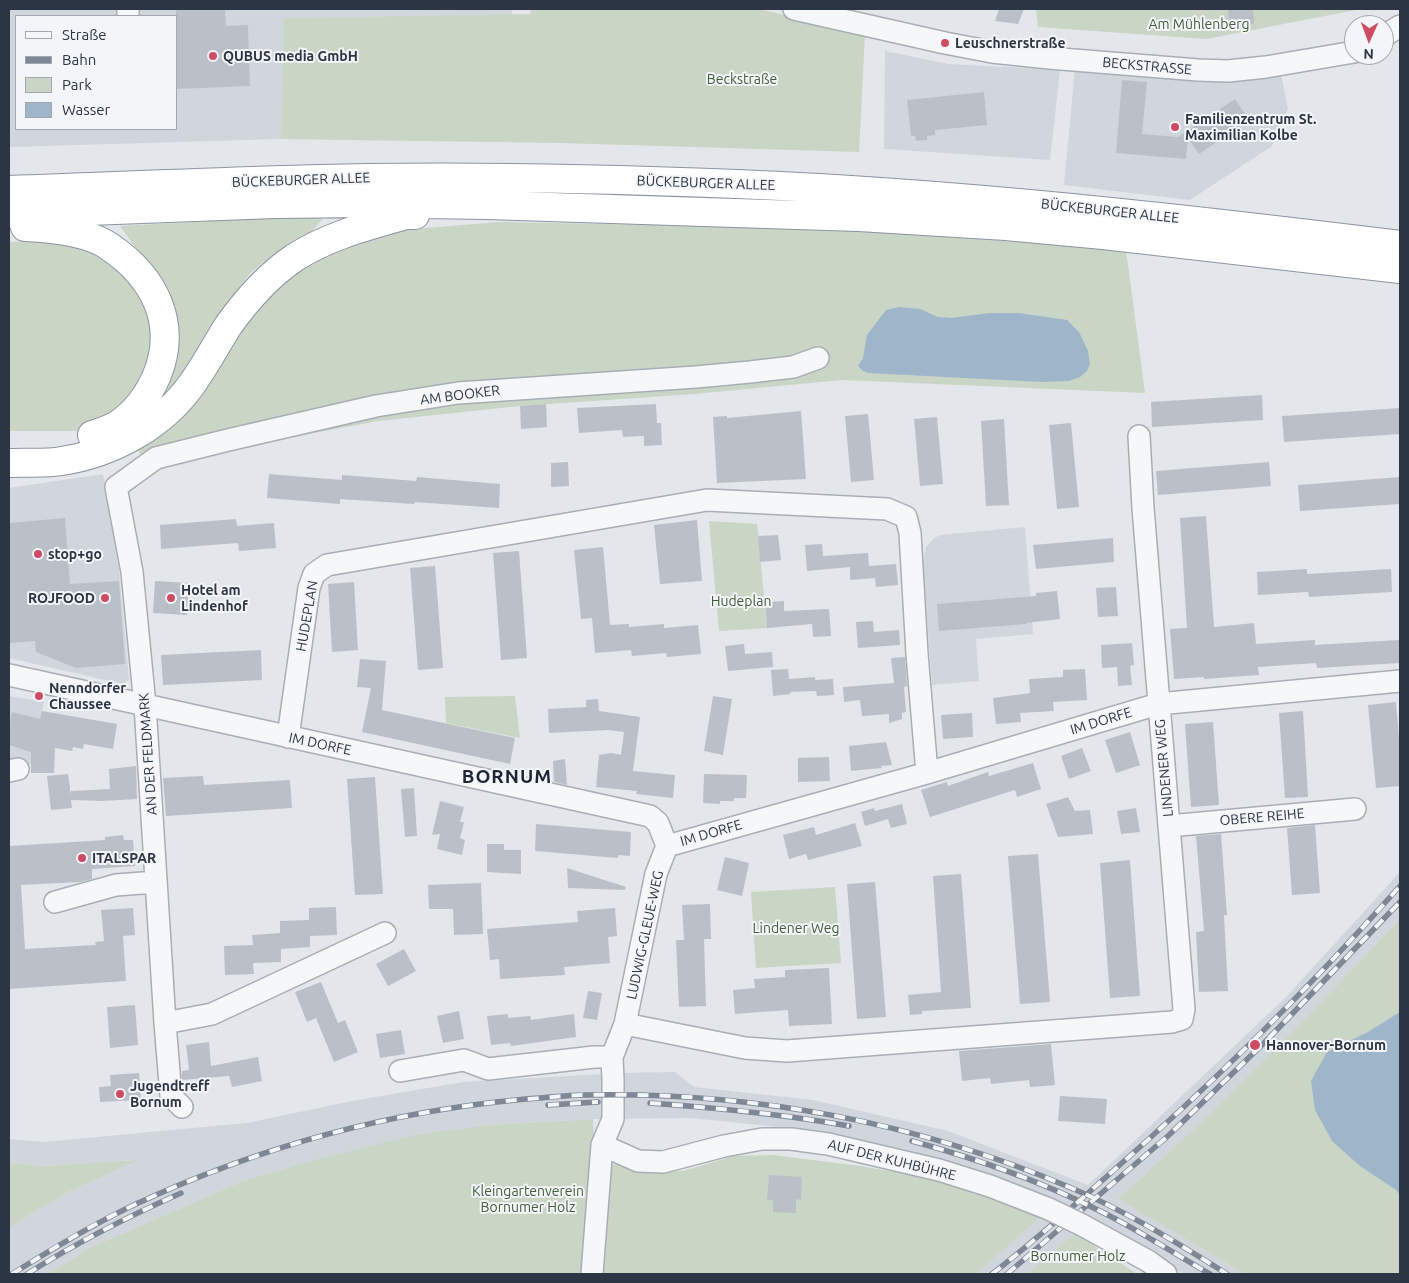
<!DOCTYPE html>
<meta charset="utf-8">
<style>
body{margin:0}
#map{position:relative;width:1409px;height:1283px;overflow:hidden;background:#e3e7eb;font-family:Ubuntu,sans-serif}
canvas{display:block}
.frame{position:absolute;inset:0;border:10px solid #2b3543;pointer-events:none}
.legend{position:absolute;left:15px;top:15px;width:162px;height:115px;box-sizing:border-box;background:#f3f5f8;border:1px solid #a3a8b0;margin:0;padding:6px 9px;list-style:none;font-size:15px;color:#2b3543}
.legend li{display:flex;align-items:center;gap:10px;height:25px}
.legend b{width:25px;border:1px solid #a3a8b0}
.north{position:absolute;left:1344px;top:15px;width:50px;height:50px;box-sizing:border-box;background:#f3f5f8;border:1px solid #a3a8b0;border-radius:50%;rotate:182deg;font-size:14px;font-weight:700;line-height:20px;text-align:center;color:#2b3543}
.north::after{content:'';display:block;margin:auto;width:18px;height:22px;background:#cd4c63;clip-path:polygon(50% 0,100% 100%,50% 72%,0 100%)}
</style>
<div id="map">
<canvas width="1409" height="1283"></canvas>
<div class="frame"></div>
<ul class="legend">
<li><b style="height:6px;background:#f6f7f9"></b>Straße</li>
<li><b style="height:6px;background:#7d8795"></b>Bahn</li>
<li><b style="height:14px;background:#c9d5c5"></b>Park</li>
<li><b style="height:14px;background:#9fb5ca"></b>Wasser</li>
</ul>
<div class="north">N</div>
</div>
<script>
const context = document.querySelector('canvas').getContext('2d');
context.lineJoin = 'round';
function fill(path, color) {
  context.fillStyle = color;
  context.fill(path, 'evenodd');
}
function stroke(path, color, width, dash) {
  context.strokeStyle = color;
  context.lineWidth = width;
  context.lineCap = dash ? 'butt' : 'round';
  context.setLineDash(dash || []);
  context.stroke(path);
}
function write(font, color, halo, rows, align = 'center') {
  context.font = font + ' Ubuntu,sans-serif';
  context.lineWidth = 4;
  context.setLineDash([]);
  context.textBaseline = 'middle';
  context.strokeStyle = halo;
  context.fillStyle = color;
  for (const [text, x, y, turn = 0] of rows) {
    context.save();
    context.translate(x, y);
    context.rotate((+turn || 0) * Math.PI / 180);
    context.textAlign = isNaN(turn) ? turn : align;
    if (halo) context.strokeText(text, 0, 0);
    context.fillText(text, 0, 0);
    context.restore();
  }
}
const built = new Path2D(`
 M9 9H512V15L284 18 281 139 9 147ZM16 16H176V129H16Z
 M885 51 948 64 1060 70 1050 160 884 149Z
 M1075 69H1280L1288 109 1272 146 1190 200 1064 185Z
 M103 474 119 570 129 680 123 684 9 658V488Z
 M1025 527 1033 634 976 639 979 681 932 685 923 562 926 547 934 538 941 535Z
 M9 696 44 702 31 764 9 766Z
 M1400 872V919L1308 1016 1210 1114 1118 1199 1245 1274H1182L1165 1261 939 1160 808 1130 692 1118 593 1119 490 1125 314 1160 243 1181 94 1246 47 1274H9V1228L64 1194 137 1160 43 1166 9 1163V1139L43 1142 247 1123 352 1101 463 1082 620 1073 675 1072 694 1087 813 1100 948 1131 1088 1185 1286 997Z
 M1043 1215 1075 1233 1027 1274H976Z`);
const green = new Path2D(`
 M531 9H759L865 34 859 152 561 143 281 139 284 18 530 14Z
 M1036 9H1361L1206 39 1038 27Z
 M326 215 307 237 274 254 250 273 218 318 196 355 163 403 155 402V271L137 250 120 226Z
 M498 222 830 228 1126 250 1145 393 842 380 694 394 520 406 378 421 234 448 150 469 136 447 239 330 299 265 390 231Z
 M42 241 79 248 105 260 132 282 153 324V358L144 383 103 424 77 431H9V242Z
 M709 521 757 524 767 628 719 631Z
 M515 696 520 738 446 723 445 697Z
 M835 887 841 963 756 968 751 892Z
 M1400 919V1274H1245L1118 1199 1210 1114 1308 1016Z
 M593 1119 595 1163 618 1165 640 1172 683 1171 734 1156 773 1155 860 1166 936 1179 1043 1215 976 1274H47L94 1246 243 1181 314 1160 409 1136 490 1125Z
 M138 1160 64 1194 9 1228V1163L43 1166Z
 M1075 1233 1137 1274H1027Z`);
const water = new Path2D(`
 M899 307 920 309 938 317 951 318 990 313H1019L1067 320 1079 332 1088 351 1090 364 1087 371 1080 377 1069 381 1042 382 869 373 863 371 858 366 863 358 867 335 886 310Z
 M1400 1012V1195L1396 1190 1360 1166 1332 1141 1315 1110 1311 1081 1327 1052 1368 1032Z`);
const building = new Path2D(`
 M176 9H225L226 26 248 25 250 86 176 89Z
 M999 9H1024L1018 24 995 21Z
 M1228 9H1253L1254 24 1229 26Z
 M1122 80 1147 82 1142 134 1178 137 1235 99 1249 120 1199 154 1188 138 1186 159 1116 153Z
 M984 92 987 125 935 130V135L927 136V140L916 141 915 136H911L907 100Z
 M1262 395 1263 420 1152 427 1151 402Z
 M546 404 547 427 521 429 520 406Z
 M656 404 657 423H661L662 445 644 446V436L623 437 622 430 579 433 577 408Z
 M1400 408V434L1284 442 1282 416Z
 M801 411 806 479 717 483 713 417 727 416V418Z
 M868 414 874 480 851 482 845 416Z
 M937 417 943 484 920 486 914 419Z
 M1004 419 1009 505 986 506 981 421Z
 M1071 423 1079 507 1057 509 1049 425Z
 M568 462 569 486 551 487V463Z
 M1269 462 1271 486 1158 495 1156 471Z
 M269 474 342 480V475L416 481 417 477 500 484 499 508 415 502 414 504 340 499V504L267 498Z
 M1400 477V504L1300 511 1298 485Z
 M1206 516 1214 627 1254 623 1256 644 1315 640V645L1399 640 1400 663 1317 668 1316 663 1258 667 1259 675 1204 679V677L1174 679 1170 629 1187 628 1180 518Z
 M65 518 70 584 119 581 125 664 76 668 36 652 35 641 9 643V523Z
 M236 519 237 526 274 523 276 548 239 551 238 543 161 549 160 525Z
 M697 520 702 581 660 584 654 525Z
 M778 535 781 560 760 562 758 536Z
 M1113 538 1114 562 1036 569 1033 545Z
 M822 544 823 556 868 553 869 566 896 564 898 585 876 587 875 578 850 580V567L807 571 805 545Z
 M603 547 610 625 629 624V627L664 624V628L698 625 701 654 667 657 666 653 632 656 631 650 595 653 592 618 581 619 574 550Z
 M519 551 527 658 501 660 493 553Z
 M435 566 443 668 418 670 410 568Z
 M1307 569V574L1391 569 1392 592 1309 597 1308 592 1258 595 1257 572Z
 M155 581 189 583 187 615 153 613Z
 M354 582 358 650 332 652 328 584Z
 M1116 587 1118 616 1098 617 1096 588Z
 M1057 591 1060 619 1026 623V624L939 631 937 604 1036 596V593Z
 M784 601V611L829 609 831 636 813 637 812 624 767 628 765 602Z
 M873 621 874 632 899 630 900 645 858 648 856 622Z
 M1132 643 1134 665 1130 666 1132 685 1118 686 1117 667 1102 668 1101 645Z
 M744 644 745 654 772 652 773 667 728 671 725 646Z
 M261 650 262 680 163 685 161 655Z
 M905 657 907 686 904 687 906 712 902 713V719L889 723V714L862 716 860 700 844 702 843 687 894 683 891 658Z
 M360 659 386 661 382 710 515 738 510 764 362 732 371 688 357 687Z
 M788 669 789 679 815 677V680L833 679 834 695 817 696 816 691 790 692V694L773 696 771 670Z
 M1085 669 1087 700 1053 702 1054 711 1020 713 1021 722 996 724 993 698 1030 693 1029 679 1063 677V670Z
 M713 696 732 699 723 755 704 751Z
 M598 699 599 711 640 717 633 771 675 775 673 798 636 794 637 791 596 787 599 755 611 753 621 755 624 732 608 730 549 733 548 709 586 707V700Z
 M1396 702 1400 750V786L1376 788 1368 705Z
 M42 711 117 724 113 749 84 744 83 749 73 747 72 751 55 748 54 773H31V752L9 745V727L12 712 40 719Z
 M1303 711 1308 797 1285 798 1279 713Z
 M972 713 973 737 943 739 941 715Z
 M1213 722 1219 805 1191 807 1185 724Z
 M1130 732 1140 765 1116 773 1105 740Z
 M886 742 892 765 881 766 882 768 851 771 849 746Z
 M1082 748 1091 771 1069 779 1061 756Z
 M829 757 830 781 798 782V758Z
 M565 759 567 785 554 782 553 761Z
 M1033 763 1041 789 1017 797 1015 790 930 817 921 790 947 782 948 786 988 772 989 776Z
 M136 766 137 799 102 801 71 800 72 808 51 810 47 776 68 774 71 796V791L110 789 109 769Z
 M704 774 747 775 746 798H734V801H720V804L703 803Z
 M203 776 204 785 290 780 292 808 166 816 163 778Z
 M375 777 383 894 355 895 347 779Z
 M414 788 417 836 405 837 401 789Z
 M1068 797 1075 811 1090 810 1093 834 1058 837 1046 804Z
 M440 801 464 807 460 822H464L460 838 465 840 462 855 437 849 440 834 432 835Z
 M902 804 907 824 891 828 888 819 865 826 861 812 874 808 875 811Z
 M1136 808 1140 832 1121 834 1117 811Z
 M855 823 862 846 808 860 806 854 789 859 783 835 814 827 816 835Z
 M536 824 631 832 630 856 618 855V858L535 851Z
 M1315 825 1320 893 1292 895 1287 828Z
 M1221 834 1227 915H1224L1228 991 1199 992 1196 932 1204 931 1196 836Z
 M123 835 124 840H133L135 866 92 869V879L80 882 21 885 25 949 96 945 95 942 104 941 101 910 133 908 135 935 123 936 126 981 9 989V846L105 840V837Z
 M487 844H504V850H521V874L487 872Z
 M1038 854 1050 1002 1020 1004 1008 856Z
 M725 857 749 863 742 896 717 890Z
 M1130 860 1140 996 1110 998 1100 863Z
 M567 868 626 887 625 890 568 888Z
 M961 874 971 1008 922 1011V1014L910 1015 908 995 941 992 933 876Z
 M875 882 886 1017 857 1019 847 884Z
 M481 883 483 934 454 935 453 909H429L428 885Z
 M710 904 711 939H704L706 1006 679 1007 676 940H684L682 905Z
 M336 907 337 935 310 936V947L281 949V962L253 963 254 974 225 975 224 946 253 945 252 935 280 933V921L309 920V908Z
 M615 908 617 936 608 937 610 963 564 967 565 975 500 979 499 959 490 960 487 929 578 922 577 911Z
 M404 949 416 971 388 986 376 964Z
 M829 968 832 1024 789 1026 788 1010 735 1014 733 990 755 988 754 979 785 977V970Z
 M321 982 338 1023 345 1020 358 1052 334 1062 316 1018 307 1022 295 992Z
 M588 991 602 993 597 1020 583 1018Z
 M135 1005 138 1045 110 1048 107 1007Z
 M459 1011 464 1039 443 1043 437 1016Z
 M508 1014V1018L530 1016 531 1020 574 1014 576 1037 511 1046 510 1043 491 1045 487 1016Z
 M401 1030 405 1054 380 1058 376 1034Z
 M209 1042 211 1066 258 1057 262 1081 232 1087 229 1076 182 1080V1071L189 1070 186 1045Z
 M1051 1044 1055 1085 1030 1087 1029 1080 991 1084 990 1078 962 1081 959 1051Z
 M139 1073 141 1100 100 1102 99 1087 111 1086 110 1075Z
 M1060 1096 1107 1099 1105 1124 1058 1121Z
 M769 1175 802 1177 801 1200 796 1199V1213L773 1212V1200H767Z`);
const minor = new Path2D(`
 M128 9V16
 M794 9 945 43 992 52 1049 58 1198 70 1228 71 1266 67 1354 52
 M1384 36 1400 26
 M9 675 650 816 658 823 667 846
 M288 737 309 588 314 574 327 565 707 500 887 509 906 517 910 533 917 654 927 773
 M9 771 18 769
 M1169 826 1355 809
 M667 846 927 773 1158 704 1400 681
 M55 902 116 885 156 882
 M385 933 212 1014 165 1023 145 705 132 572 116 487 156 458 228 440 376 406 458 393 696 377 750 372 793 367 818 358
 M165 1023 171 1096 182 1107
 M625 1024 745 1048 787 1051 1172 1022 1182 1019 1184 1009 1143 508 1139 436
 M400 1071 464 1060 488 1069 594 1057H612
 M602 1145 638 1161 663 1162 724 1146 762 1139H791L828 1144 939 1170 990 1186 1049 1209
 M1082 1225 1148 1261 1166 1274
 M592 1274 602 1145 613 1119V1080L612 1057 625 1024 656 874 667 846`);
const highway = new Path2D(`
 M9 190C128 186 247 180 366 178 490 176 614 179 737 184 959 193 1180 218 1400 245
 M9 214 275 204 367 203 487 205 859 217 1006 226 1103 235 1400 269
 M25 227C51 228 89 232 110 247 154 277 178 323 157 375 149 394 137 411 120 423 112 429 101 432 92 435
 M9 463C26 462 45 464 62 461 113 453 162 426 192 384 205 366 216 345 228 326 245 302 269 275 294 258 328 236 367 226 406 215H415`);
const rail = new Path2D(`
 M650 1103C717 1108 783 1114 849 1126
 M548 1105 598 1102
 M912 1141C978 1159 1043 1182 1104 1213 1140 1231 1175 1254 1210 1274
 M12 1274C52 1249 93 1224 136 1204 259 1147 391 1111 526 1099 546 1098 565 1095 584 1095 750 1091 916 1122 1069 1187 1124 1210 1176 1242 1227 1274
 M27 1274C76 1243 127 1217 181 1193
 M992 1274C1031 1244 1068 1211 1105 1178 1209 1087 1308 990 1400 886
 M1007 1274 1168 1136 1201 1104 1266 1041 1400 902`);
const minorBridge = new Path2D(`
 M1049 1209 1082 1225`);
const markers = [
 [945,43,5,"#cd4c63"],
 [213,56,5,"#cd4c63"],
 [1175,127,5,"#cd4c63"],
 [38,554,5,"#cd4c63"],
 [105,598,5,"#cd4c63"],
 [171,598,5,"#cd4c63"],
 [39,696,5,"#cd4c63"],
 [82,858,5,"#cd4c63"],
 [1255,1045,6,"#cd4c63"],
 [120,1094,5,"#cd4c63"]
];
const parkNames = [
 ["Am Mühlenberg",1199,24],
 ["Beckstraße",742,79],
 ["Hudeplan",741,601],
 ["Lindener Weg",796,928],
 ["Kleingartenverein",528,1191],
 ["Bornumer Holz",528,1207],
 ["Bornumer Holz",1078,1256]
];
const poiNames = [
 ["Leuschnerstraße",955,43],
 ["QUBUS media GmbH",223,56],
 ["Familienzentrum St.",1185,119],
 ["Maximilian Kolbe",1185,135],
 ["stop+go",48,554],
 ["Hotel am",181,590],
 ["Lindenhof",181,606],
 ["ROJFOOD",95,598,"right"],
 ["Nenndorfer",49,688],
 ["Chaussee",49,704],
 ["ITALSPAR",92,858],
 ["Hannover-Bornum",1266,1045],
 ["Jugendtreff",130,1086],
 ["Bornum",130,1102]
];
const streetNames = [
 ["BECKSTRASSE",1147,66,5],
 ["BÜCKEBURGER ALLEE",301,180,-2],
 ["BÜCKEBURGER ALLEE",706,183,2],
 ["BÜCKEBURGER ALLEE",1110,211,6],
 ["AM BOOKER",460,395,-7],
 ["HUDEPLAN",307,616,-80],
 ["IM DORFE",1101,721,-17],
 ["IM DORFE",320,744,12],
 ["AN DER FELDMARK",148,754,-94],
 ["LINDENER WEG",1164,768,-95],
 ["OBERE REIHE",1262,817,-5],
 ["IM DORFE",711,833,-16],
 ["LUDWIG-GLEUE-WEG",645,935,-78],
 ["AUF DER KUHBÜHRE",892,1160,14]
];
const districtNames = [
 ["BORNUM",507,777]
];
fill(built, '#d1d6dd');
fill(green, '#c9d5c5');
fill(water, '#9fb5ca');
fill(building, '#bbc0c8');
stroke(minor, '#a8aeb5', 24);
stroke(highway, '#8b94a2', 30);
stroke(minor, '#f6f7f9', 21);
stroke(highway, '#fff', 28);
stroke(rail, '#7d8795', 5.5);
stroke(rail, '#f3f5f8', 4, [11]);
stroke(minorBridge, '#a8aeb5', 24, []);
stroke(minorBridge, '#f6f7f9', 21);
for (const [x, y, r, color] of markers) {
  const dot = new Path2D();
  dot.arc(x, y, r, 0, 2 * Math.PI);
  context.fillStyle = color;
  context.fill(dot);
  stroke(dot, '#f3f5f8', 2);
}
write('14px', '#415f39', '#f3f5f8', parkNames);
write('bold 14px', '#2b3543', '#f3f5f8', poiNames, 'left');
write('14px', '#2b3543', '#f3f5f8', streetNames);
context.letterSpacing = '1px';
write('bold 19px', '#1d2634', '#f3f5f8', districtNames);
context.letterSpacing = '0px';
</script>
